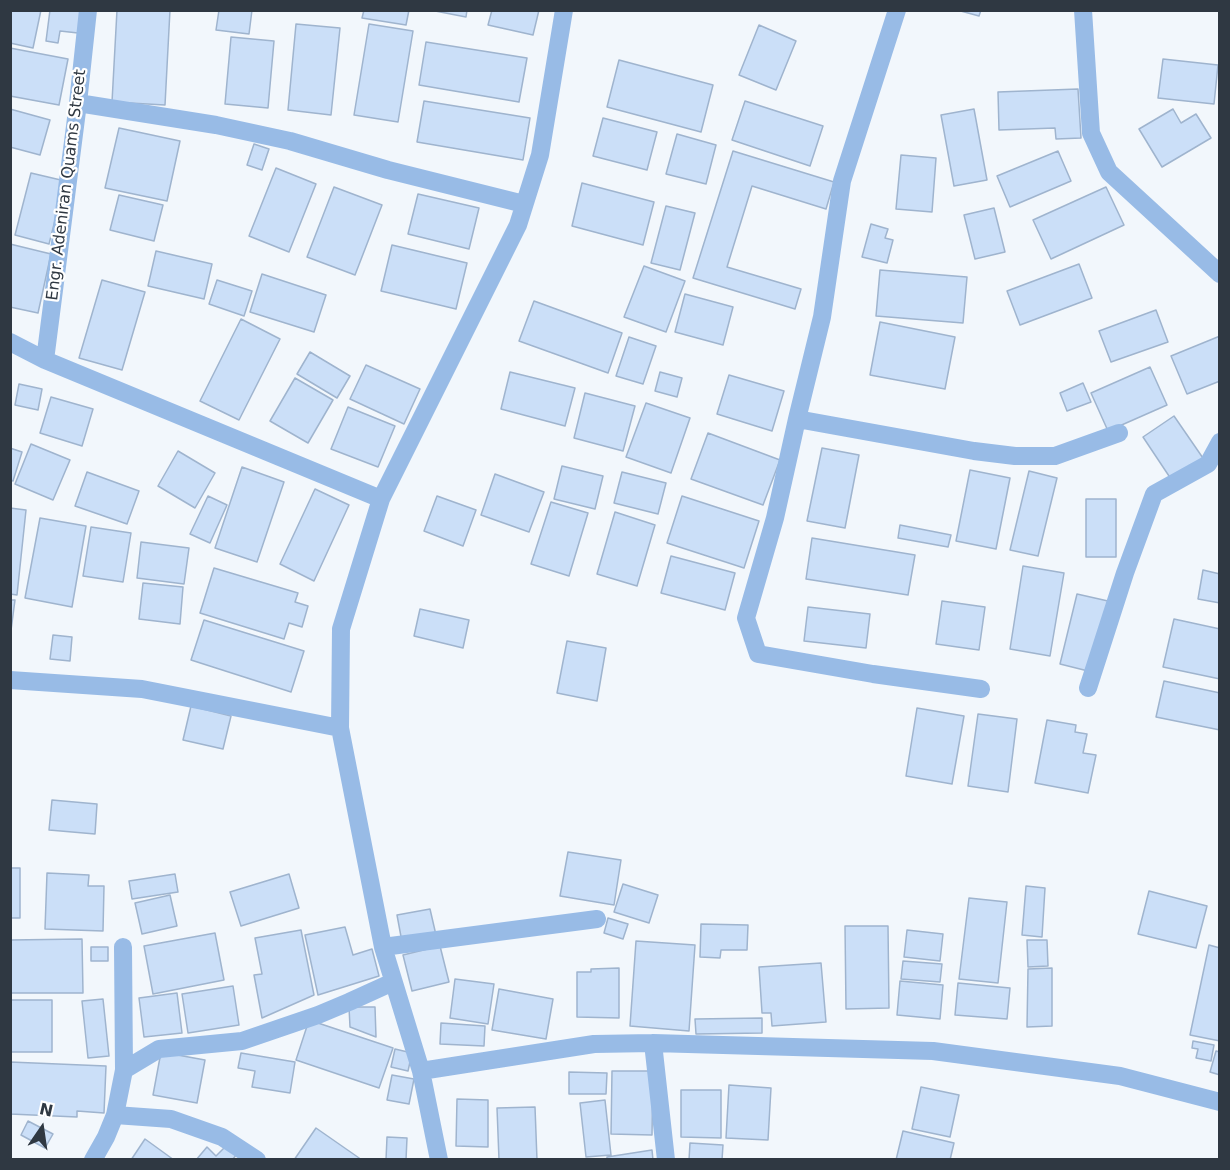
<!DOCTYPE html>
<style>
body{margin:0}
#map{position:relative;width:1230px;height:1170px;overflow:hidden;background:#f2f7fc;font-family:"DejaVu Sans",sans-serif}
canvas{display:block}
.frame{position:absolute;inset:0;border:12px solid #2f3842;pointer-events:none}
.north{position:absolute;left:12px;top:1098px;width:60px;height:60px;-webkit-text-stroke:4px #fff;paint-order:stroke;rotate:13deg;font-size:16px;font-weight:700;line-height:24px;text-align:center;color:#2f3842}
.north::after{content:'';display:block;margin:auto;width:21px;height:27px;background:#2f3842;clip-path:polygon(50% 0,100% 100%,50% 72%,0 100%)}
</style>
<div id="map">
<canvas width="1230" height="1170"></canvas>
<div class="frame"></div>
<div class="north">N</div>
</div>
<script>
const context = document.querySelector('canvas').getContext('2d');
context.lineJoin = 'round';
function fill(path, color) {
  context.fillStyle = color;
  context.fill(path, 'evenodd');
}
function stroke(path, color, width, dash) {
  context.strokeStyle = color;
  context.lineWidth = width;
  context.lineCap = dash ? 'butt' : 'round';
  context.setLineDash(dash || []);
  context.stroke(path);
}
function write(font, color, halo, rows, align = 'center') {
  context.font = font + ' "DejaVu Sans",sans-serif';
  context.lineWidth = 4.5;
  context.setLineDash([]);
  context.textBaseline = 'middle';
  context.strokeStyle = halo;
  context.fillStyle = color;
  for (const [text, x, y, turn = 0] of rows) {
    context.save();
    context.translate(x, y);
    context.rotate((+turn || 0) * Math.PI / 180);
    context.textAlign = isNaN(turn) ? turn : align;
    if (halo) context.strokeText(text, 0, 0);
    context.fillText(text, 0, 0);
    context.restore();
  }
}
const building = new Path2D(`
 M10 10H41L33 48 10 43Z
 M50 10H81L78 33 60 31 58 43 46 41Z
 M117 10H170L165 105 112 102Z
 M219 10H252L249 34 216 30Z
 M364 10H409L406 25 362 18Z
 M430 10H467L466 17Z
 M492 10H539L533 35 488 25Z
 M957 10H981L979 16Z
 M296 24 340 28 331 115 288 110Z
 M369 24 413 31 398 122 354 115Z
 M759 25 796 41 776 90 739 75Z
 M231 37 274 41 268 108 225 104Z
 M426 42 527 58 519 102 419 85Z
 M10 48 68 59 59 105 10 96Z
 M1163 59 1218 65 1214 104 1158 98Z
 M619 60 713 85 701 132 607 107Z
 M1078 89 1081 138 1056 139 1055 128 999 130 998 92Z
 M424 101 530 118 523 160 417 142Z
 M745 101 823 126 810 166 732 140Z
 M10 109 50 120 40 155 10 147Z
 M974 109 987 180 954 186 941 115Z
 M1173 109 1181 123 1196 114 1211 138 1162 167 1139 129Z
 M603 118 657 132 647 170 593 156Z
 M119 128 180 141 167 201 105 188Z
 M677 134 716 145 706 184 666 174Z
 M254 144 269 149 262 170 247 165Z
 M733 151 834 182 826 209 752 186 727 267 801 289 795 309 693 278Z
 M1058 151 1071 181 1010 207 997 176Z
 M901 155 936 158 932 212 896 209Z
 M276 168 316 184 289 252 249 236Z
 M31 173 65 181 49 244 15 235Z
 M582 183 654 202 643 245 572 226Z
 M334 187 382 205 355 275 307 257Z
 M1106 187 1124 225 1051 259 1033 220Z
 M418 194 479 208 469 249 408 234Z
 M119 195 163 205 154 241 110 230Z
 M666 206 695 213 680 270 651 263Z
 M994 208 1005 252 975 259 964 215Z
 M871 224 888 229 885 238 893 240 887 263 862 257Z
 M10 244 51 254 38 313 10 307Z
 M392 245 467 263 456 309 381 291Z
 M156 251 212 264 204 299 148 286Z
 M1079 264 1092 298 1020 325 1007 291Z
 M644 266 685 281 666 332 624 317Z
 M880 270 967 277 963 323 876 316Z
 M262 274 326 295 314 332 250 312Z
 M102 280 145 292 122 370 79 358Z
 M217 280 252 291 244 316 209 304Z
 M685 294 733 307 723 345 675 332Z
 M534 301 622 333 608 373 519 341Z
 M1156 310 1168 342 1111 362 1099 331Z
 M241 319 280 339 239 420 200 401Z
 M880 322 955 337 945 389 870 375Z
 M1220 336V381L1187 394 1171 356Z
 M629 337 656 346 643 384 616 376Z
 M310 352 350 376 337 398 297 374Z
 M366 365 420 389 404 424 350 399Z
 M1150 367 1167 405 1108 431 1091 393Z
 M510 372 575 388 565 426 501 409Z
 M660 372 682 378 677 397 655 391Z
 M729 375 784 391 772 431 717 414Z
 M295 378 333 400 308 443 270 421Z
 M1083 383 1091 402 1067 411 1060 393Z
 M19 384 42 389 38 410 15 405Z
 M585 393 635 406 623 451 574 438Z
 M51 397 93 409 82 446 40 433Z
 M646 403 690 418 671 473 626 457Z
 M348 407 395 426 378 467 331 449Z
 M1174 416 1205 461 1173 482 1143 437Z
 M708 433 780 460 763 505 691 479Z
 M31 444 70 460 53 500 15 484Z
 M10 448 22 452 13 481 10 480Z
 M822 448 859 455 845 528 807 521Z
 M178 451 215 473 195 508 158 486Z
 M562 466 603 476 595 509 554 499Z
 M242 467 284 482 257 562 215 548Z
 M970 470 1010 478 996 549 956 541Z
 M1029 471 1057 478 1038 556 1010 550Z
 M87 472 139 491 127 524 75 506Z
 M622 472 666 483 658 514 614 503Z
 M495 474 544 492 529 532 481 515Z
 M315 489 349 505 314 581 280 564Z
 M208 496 227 505 210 543 190 534Z
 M437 496 476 510 463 546 424 531Z
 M682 496 759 521 744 568 667 543Z
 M1086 499H1116V557H1086Z
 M551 502 588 513 569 576 531 564Z
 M10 508 26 510 17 595 10 594Z
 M615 512 655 525 637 586 597 574Z
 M40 518 86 526 72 607 25 598Z
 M900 525 951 535 948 547 898 538Z
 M91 527 131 533 123 582 83 576Z
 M812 538 915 555 908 595 806 579Z
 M141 542 189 548 184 584 137 578Z
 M671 556 735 573 725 610 661 593Z
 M1023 566 1064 573 1050 656 1010 649Z
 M214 568 298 593 295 602 308 606 302 627 289 623 284 639 200 613Z
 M1203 570 1220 574V603L1198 599Z
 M143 583 183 587 180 624 139 619Z
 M1077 594 1108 601 1092 672 1060 664Z
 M10 600H15L10 638Z
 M942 601 985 607 979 650 936 644Z
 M808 607 870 614 866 648 804 641Z
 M420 609 469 620 463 648 414 636Z
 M1174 619 1220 629V679L1163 667Z
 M204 620 304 651 291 692 191 660Z
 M53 635 72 637 70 661 50 659Z
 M567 641 606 648 597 701 557 693Z
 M1164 681 1220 693V730L1156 717Z
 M191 706 231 716 223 749 183 740Z
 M917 708 964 716 952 784 906 776Z
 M978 714 1017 719 1008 792 968 786Z
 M1047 720 1076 725 1075 732 1087 734 1083 753 1096 755 1088 793 1035 783Z
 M52 800 97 804 95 834 49 830Z
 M568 852 621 860 614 905 560 896Z
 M10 868H20V918H10Z
 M47 873 89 875 88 886H104L103 931 45 929Z
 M175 874 178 892 132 899 129 881Z
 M289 874 299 908 241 926 230 892Z
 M623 884 658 895 649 923 614 912Z
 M1026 886 1045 888 1042 937 1022 935Z
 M1149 891 1207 906 1196 948 1138 934Z
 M170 895 177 926 142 934 135 903Z
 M969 898 1007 902 998 983 959 979Z
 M430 909 436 935 402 942 397 915Z
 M608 918 628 924 623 939 604 933Z
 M701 924 748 925 747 950H721L720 958 700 957Z
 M845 926H888L889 1008 846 1009Z
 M345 927 353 955 372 949 379 976 318 995 305 935Z
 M301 930 314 995 262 1018 254 975 262 974 255 938Z
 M907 930 943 934 940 961 904 957Z
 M215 933 224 980 153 994 144 946Z
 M82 939 83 993H10V940Z
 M1027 940H1047L1048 966 1028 967Z
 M636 941 695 945 689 1031 630 1026Z
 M1209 945 1220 948V1041L1190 1035Z
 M440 946 449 982 412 991 403 955Z
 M91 947H108V961H91Z
 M903 961 942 964 940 982 901 979Z
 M821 963 826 1022 772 1026 771 1013H762L759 967Z
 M619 968V1018L577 1017V972H591V969Z
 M1052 968V1026L1027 1027 1028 969Z
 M455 979 494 984 488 1024 450 1018Z
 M900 981 943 985 940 1019 897 1015Z
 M958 983 1010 988 1007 1019 955 1015Z
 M233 986 239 1025 188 1033 182 994Z
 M499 989 553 999 546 1039 492 1030Z
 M177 993 182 1033 144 1037 139 998Z
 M103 999 109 1056 88 1058 82 1001Z
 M10 1000H52V1052H10Z
 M349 1007H375L376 1037 350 1027Z
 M762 1018V1033L696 1034 695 1019Z
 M309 1020 393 1048 379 1088 296 1060Z
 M441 1023 485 1026 484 1046 440 1044Z
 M1193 1041 1214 1045 1211 1061 1196 1058 1198 1049 1192 1048Z
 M395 1049 412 1053 408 1071 391 1067Z
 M1216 1051 1220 1052V1075L1210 1072Z
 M161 1052 205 1060 197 1103 153 1095Z
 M241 1053 295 1062 290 1093 252 1087 255 1071 238 1068Z
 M10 1062 106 1066 104 1113 77 1111V1117L10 1114Z
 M612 1071H653L652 1135 611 1134Z
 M569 1072 607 1073 606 1094H569Z
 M392 1075 414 1079 409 1104 387 1100Z
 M729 1085 771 1088 768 1140 726 1138Z
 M921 1087 959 1095 950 1137 912 1129Z
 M681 1090H721V1138L681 1137Z
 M457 1099 488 1100V1147L456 1146Z
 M605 1100 611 1155 586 1157 580 1103Z
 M535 1107 537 1160H499L497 1108Z
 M28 1121 53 1134 45 1148 21 1135Z
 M316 1128 362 1160H294Z
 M903 1131 954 1143 950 1160H896Z
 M387 1137 407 1138 406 1160H386Z
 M145 1139 174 1160H131Z
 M690 1143 723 1145 722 1160H689Z
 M228 1144 238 1153 232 1160H196L207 1147 216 1156Z
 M652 1150 653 1160H607V1157Z`);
const minor = new Path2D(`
 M897 10 842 181 822 317 797 419 775 518 746 618 758 654 873 674 981 689
 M1083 10 1091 133 1109 172 1220 274
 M78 103 216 125 290 141 388 170 524 204
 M10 342 45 360 381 499
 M45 360 78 103 88 10
 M797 419 974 451 1015 456H1055L1119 433
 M10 680 142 689 340 728
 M1088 688 1125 573 1154 494 1208 464 1220 442
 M383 947 597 919
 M653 1043 666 1160
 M124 1070 159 1049 242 1041 318 1015 349 1002 393 982
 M421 1071 594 1044 653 1043 933 1051 1120 1076 1220 1102
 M115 1115 171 1119 222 1137 257 1160
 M93 1160 106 1137 115 1115 124 1070 123 947
 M439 1160 421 1071 383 947 340 728 341 629 381 499 518 225 540 155 564 10`);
const streetNames = [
 ["Engr. Adeniran Quams Street",67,185,-83]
];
fill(building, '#cbdff8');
stroke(building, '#9fb4ce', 1.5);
stroke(minor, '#98bbe6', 18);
write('16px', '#2f3842', '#fff', streetNames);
</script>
